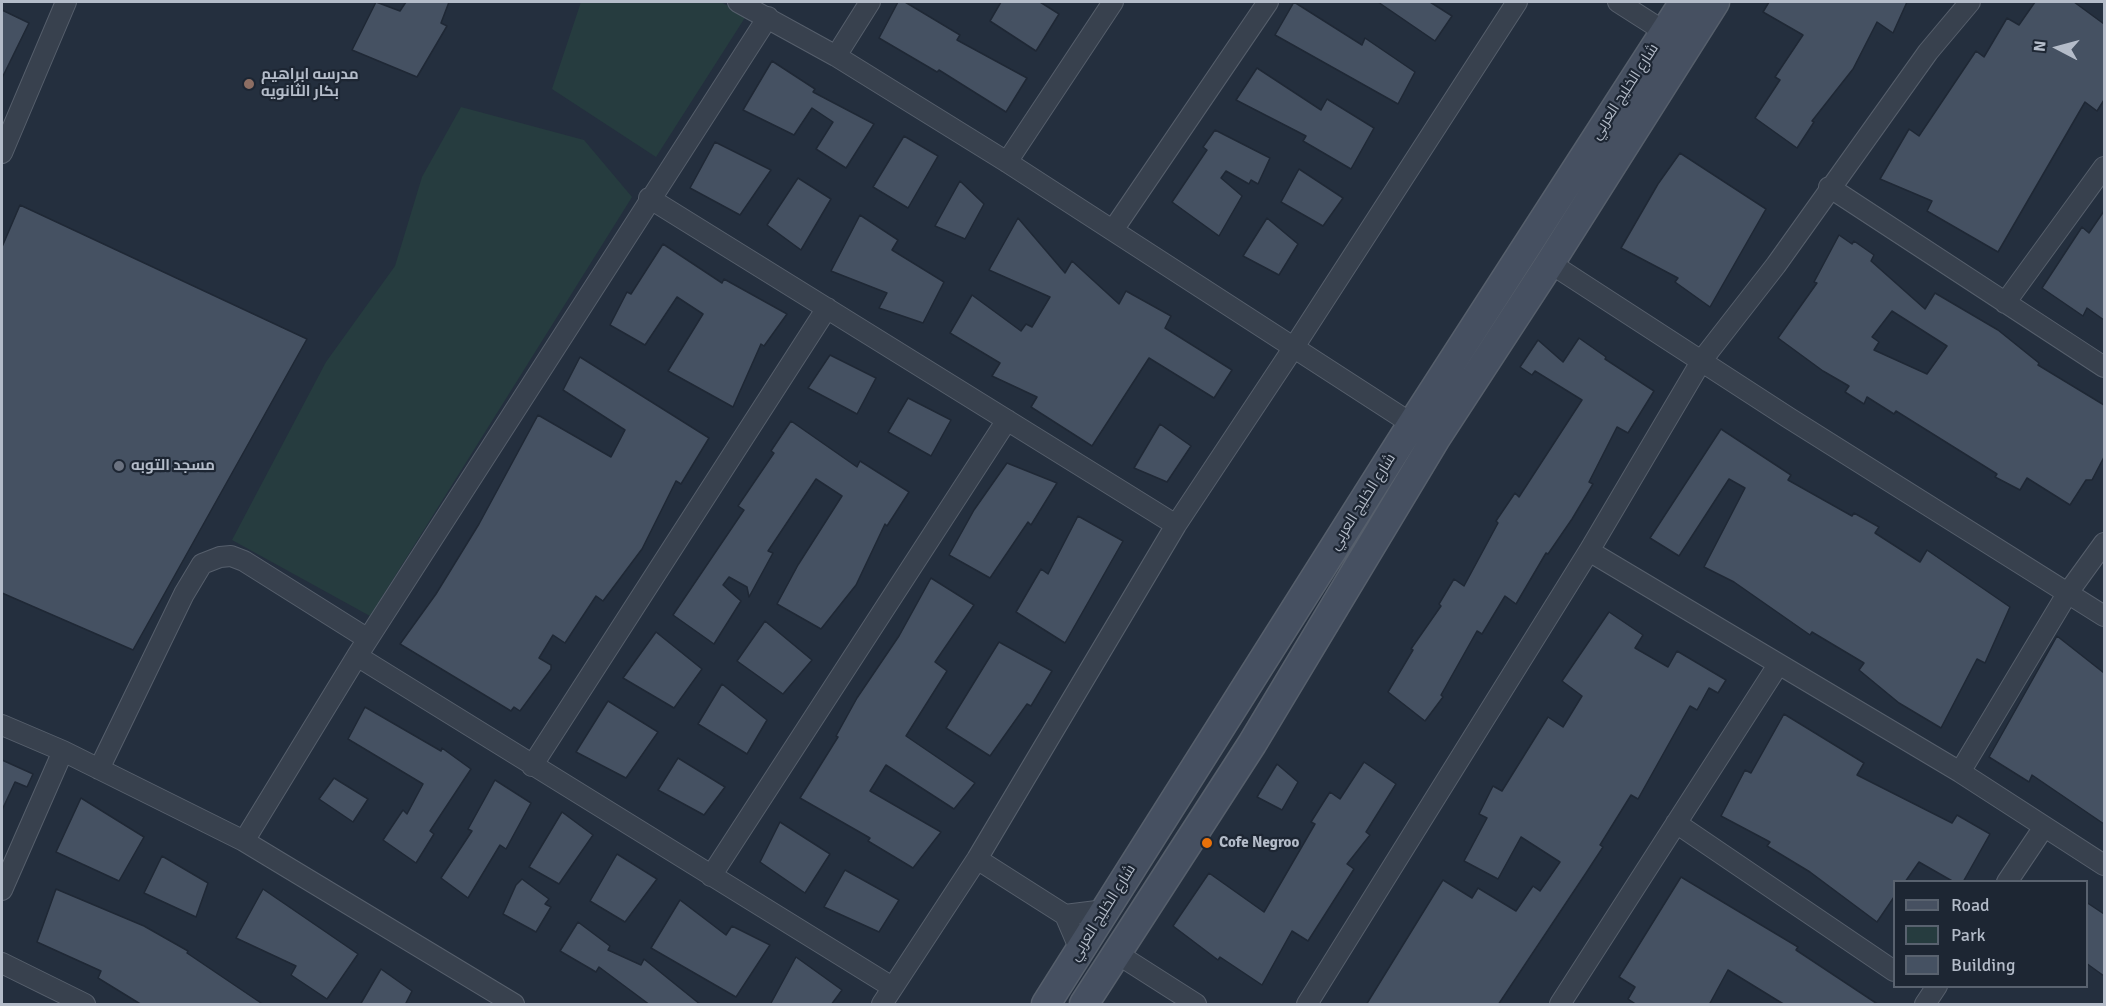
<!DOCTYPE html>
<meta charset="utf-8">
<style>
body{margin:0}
#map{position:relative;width:2106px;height:1006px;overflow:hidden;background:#242f3e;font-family:Signika,sans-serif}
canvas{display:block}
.frame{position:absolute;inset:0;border:3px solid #b4bcc9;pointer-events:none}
.legend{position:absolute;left:1893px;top:880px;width:195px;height:108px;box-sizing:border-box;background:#1d2633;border:2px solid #59626f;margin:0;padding:8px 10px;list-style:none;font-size:18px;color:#b4bcc9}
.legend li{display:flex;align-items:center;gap:12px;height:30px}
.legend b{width:30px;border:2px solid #59626f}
.north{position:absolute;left:2028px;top:18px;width:60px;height:60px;-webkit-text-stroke:4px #1d2633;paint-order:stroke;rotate:276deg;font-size:16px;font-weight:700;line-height:24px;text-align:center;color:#b4bcc9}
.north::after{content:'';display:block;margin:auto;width:21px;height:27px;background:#b4bcc9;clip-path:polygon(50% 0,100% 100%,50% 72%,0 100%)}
</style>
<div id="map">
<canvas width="2106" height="1006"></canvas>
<div class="frame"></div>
<ul class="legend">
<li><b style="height:8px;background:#465061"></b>Road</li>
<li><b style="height:16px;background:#263c3f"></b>Park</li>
<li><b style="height:16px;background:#455162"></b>Building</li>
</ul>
<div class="north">N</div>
</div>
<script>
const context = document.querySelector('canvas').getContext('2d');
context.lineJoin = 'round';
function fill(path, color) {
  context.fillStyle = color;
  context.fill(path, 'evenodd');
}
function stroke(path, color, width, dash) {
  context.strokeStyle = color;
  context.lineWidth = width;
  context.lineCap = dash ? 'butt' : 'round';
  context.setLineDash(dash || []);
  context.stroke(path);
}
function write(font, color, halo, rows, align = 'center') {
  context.font = font + ' Signika,Cairo,sans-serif';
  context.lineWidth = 4.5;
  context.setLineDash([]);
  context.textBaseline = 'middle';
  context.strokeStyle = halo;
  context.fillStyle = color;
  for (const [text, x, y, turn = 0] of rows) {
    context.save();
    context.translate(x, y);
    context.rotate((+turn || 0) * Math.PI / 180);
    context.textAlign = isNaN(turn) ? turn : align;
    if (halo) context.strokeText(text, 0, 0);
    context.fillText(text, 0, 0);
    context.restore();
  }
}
const green = new Path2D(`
 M581 2H721L746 16 656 157 552 89Z
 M461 107 584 140 632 197 370 616 232 540 326 362 395 266 422 177Z`);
const building = new Path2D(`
 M376 2 400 11 406 2H449L441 23 447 26 417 77 352 50Z
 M898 2H905L960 35 957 40 1027 78 1006 112 939 70 937 72 879 38Z
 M1001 2H1040L1059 14 1036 51 990 21Z
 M1294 2 1362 45 1365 38 1415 72 1398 104 1275 35Z
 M1378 2H1430L1452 16 1435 41Z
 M1769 2H1907L1893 33 1877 22 1853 69 1812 121 1814 122 1797 148 1755 118 1780 80 1775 77 1803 35 1763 12Z
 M2035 2H2074L2104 24V100L2097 111 2085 102 1998 252 1927 211 1932 201 1880 179 1909 129 1919 136 1976 51 1984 57 2007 18 2019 25Z
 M2 10 29 23 2 78Z
 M772 61 815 89 813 92 874 124 846 168 816 149 833 122 812 108 794 135 743 110Z
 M1257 68 1321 110 1327 99 1374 128 1351 169 1303 141 1306 136 1236 100Z
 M1215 130 1270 158 1258 184 1251 180 1249 184 1226 171 1221 178 1242 196 1219 236 1172 202 1207 150 1203 147Z
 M904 136 938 156 908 208 873 187Z
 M715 142 771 170 740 215 690 188Z
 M1680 153 1766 209 1710 307 1675 282 1678 278 1621 248 1658 184Z
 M1299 169 1343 198 1323 226 1281 202Z
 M798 178 831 199 801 250 767 225Z
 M960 181 984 204 965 239 935 226Z
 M20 205 307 339 133 650 2 593V247Z
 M2104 211V320L2087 308 2083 316 2042 288 2082 227 2089 233Z
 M860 215 898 240 892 250 944 282 923 323 879 308 887 293 831 271Z
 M1018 218 1065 273 1072 261 1119 304 1126 291 1171 316 1165 328 1232 370 1214 398 1149 358 1092 446 1031 407 1037 397 992 376 1000 363 950 333 972 295 1021 331 1026 324 1032 327 1050 297 989 270Z
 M1267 218 1298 244 1279 275 1243 256Z
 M1839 235 1852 244 1854 241 1874 255 1871 261 1925 309 1935 293 1998 330 2039 363 2038 365 2104 405V457L2092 480H2086L2070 505 2027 478 2020 490 1995 477 1997 474 1896 411 1894 414 1867 397 1864 404 1845 392 1849 386 1823 371 1778 338 1817 283 1814 282ZM1892 311 1947 346 1927 374 1874 350 1879 342 1872 337Z
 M663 244 722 283 724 279 787 314 764 346 761 344 733 407 668 371 703 314 677 297 645 345 610 325 627 292 631 294Z
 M1579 338 1606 357 1605 359 1654 391 1628 433 1617 427 1589 482 1593 484 1572 519 1548 554 1546 553 1516 604 1505 596 1482 634 1477 631 1441 695 1443 697 1425 721 1388 692 1413 650 1411 649 1441 606 1439 604 1454 579 1464 586 1498 523 1496 521 1515 493 1519 497 1582 400 1535 371 1532 375 1520 367 1538 340 1563 362Z
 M830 355 876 378 857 414 808 388Z
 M580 357 709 438 681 484 676 481 642 549 603 601 596 596 565 643 553 635 539 658 551 665V669L520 711 514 707 511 711 400 644 436 594 479 524 538 415 611 457 625 430 563 390Z
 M908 398 951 420 931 456 888 432Z
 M791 421 857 467 860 461 909 492 887 526 885 524 856 585 821 629 777 604 798 565 842 496 816 479 768 551 773 553 749 597 747 587 729 577 723 585 741 601 714 644 673 615 744 510 738 506 774 453 771 451Z
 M1160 424 1191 446 1167 482 1134 468Z
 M1721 429 1791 475 1788 480 1852 516 1854 513 1879 527 1875 533 1920 562 1927 550 2010 607 1985 663 1977 659 1941 728 1899 703 1859 670 1864 663 1812 632 1810 635 1734 582 1704 567 1745 488 1729 479 1679 556 1650 538Z
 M1007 463 1057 483 1031 525 1028 522 990 578 949 555 974 510Z
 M1078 516 1123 541 1065 643 1016 612 1041 569 1048 574Z
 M931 578 974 605 935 662 947 671 906 736 975 783 954 809 886 765 870 791 941 832 913 868 868 841 870 838 800 798 838 737 836 736 857 698 899 636Z
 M1609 612 1643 635 1635 648 1668 667 1677 651 1726 680 1718 693 1709 688 1697 710 1690 706 1638 799 1631 795 1600 845 1603 847 1586 873 1498 1005H1366L1443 880 1472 898 1478 888 1516 911 1533 886 1540 891 1560 862 1521 837 1498 879 1464 861 1487 818 1479 814 1493 786 1502 791 1548 717 1563 727 1582 696 1562 681Z
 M765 621 812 660 783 694 737 661Z
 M656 632 702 669 674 708 623 678Z
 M2057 636 2104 673V824L2032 775 2029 782 1989 757Z
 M999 642 1052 671 1031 706 1027 704 990 756 946 728Z
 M722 684 767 720 747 754 698 724Z
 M608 701 658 732 626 778 576 752Z
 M365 707 441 751 442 748 471 769 430 831 434 834 416 863 383 840 403 810 407 814 423 784 348 739Z
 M1784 714 1864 763 1857 775 1952 823 1957 815 1990 834 1963 882H1954L1919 862 1905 882H1894V897L1877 922 1810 872 1767 846 1770 842 1721 816 1745 770 1751 773Z
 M678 758 725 787 704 815 658 790Z
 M2 760 33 774 27 787 15 782 2 810Z
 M1364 762 1396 784 1366 832 1370 835 1347 864 1354 869 1308 941 1292 931 1262 985 1220 957 1218 960 1173 926 1209 873 1264 912 1315 824 1311 822 1330 792 1340 799Z
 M1277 764 1298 782 1282 810 1257 797Z
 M334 778 368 799 353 822 319 799Z
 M495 780 531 803 506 849 500 845 468 898 441 878 472 831 468 829Z
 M81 798 144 837 119 881 56 852Z
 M562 812 593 835 559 884 529 867Z
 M780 822 830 854 805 893 760 862Z
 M617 854 657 879 625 922 590 901Z
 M162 856 208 883 196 917 144 893Z
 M845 870 899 900 879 932 824 907Z
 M1681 877 1798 947 1796 950 1879 1005H1785L1728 970 1709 1005H1637L1628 999 1635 987 1619 977Z
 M522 879 549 899 545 904 551 907 536 932 503 914 516 885Z
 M56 889 144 926 188 951 187 953 264 1005H142L98 978 101 971 37 942Z
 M263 889 358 954 327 999 291 975 296 966 236 938Z
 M680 900 726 935 732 926 770 945 736 997 651 948Z
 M2086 902 2104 914V976L2086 963Z
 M578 922 610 946 608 950 641 965 644 959 701 1005H650L599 967 596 972 560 951Z
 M796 957 842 990 831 1005H770Z
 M381 969 412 991 405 1005H360Z`);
const minor = new Path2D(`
 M738 2 836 56 1007 162 1412 424
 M1618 2 1665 32
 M836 56 870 2
 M2 153 66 2
 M1007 162 1113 2
 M1829 187 2104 367
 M649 198 1176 525
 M1113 230 1268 2
 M1550 263 1789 418 2104 616
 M2005 303 2104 167
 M1589 551 1960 772 2104 865
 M357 656 892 987
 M2 725 63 751 244 841 514 1004
 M532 766 827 308
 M99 769 184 594 202 564 220 557 231 556 244 561 368 639
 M1960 772 2067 594 2104 543
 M1676 823 1894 971
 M244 841 357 656 768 17
 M977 859 1065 915 1080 950
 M711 876 1007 420
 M2007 882 2044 827
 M2 890 63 751
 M1065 915 1105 910
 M1116 953 1196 1004
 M2 963 85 1004
 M882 1004 977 859 1176 525 1294 347 1517 2
 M1307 1004 1589 551 1702 360 1776 265 1928 52 1970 2
 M1560 1004 1778 665
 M1925 1004 1937 986`);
const secondary = new Path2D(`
 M1046 1004 1412 424 1684 2
 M1084 1004 1252 744 1436 438 1550 263 1715 2`);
const markers = [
 [249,84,6,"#8d6e63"],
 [119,466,6,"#6b7280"],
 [1207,843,6,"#e8710a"]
];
const poiNames = [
 ["مدرسه ابراهيم",261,75],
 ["بكار الثانويه",261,92],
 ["مسجد التوبه",131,466],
 ["Cofe Negroo",1219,843]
];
const streetNames = [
 ["شارع الخليج العربي",1625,92,-57],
 ["شارع الخليج العربي",1363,502,-58],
 ["شارع الخليج العربي",1103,913,-58]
];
fill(green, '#263c3f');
fill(building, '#455162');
stroke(building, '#1f2835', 1.5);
stroke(minor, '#565f6c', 22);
stroke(secondary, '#565f6c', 31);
stroke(minor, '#38414e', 20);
stroke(secondary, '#465061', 28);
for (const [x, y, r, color] of markers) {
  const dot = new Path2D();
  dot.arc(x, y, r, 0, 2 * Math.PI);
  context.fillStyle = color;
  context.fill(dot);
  stroke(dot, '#1d2633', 2);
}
write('bold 15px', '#b4bcc9', '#1d2633', poiNames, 'left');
write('15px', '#b4bcc9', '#1d2633', streetNames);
</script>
